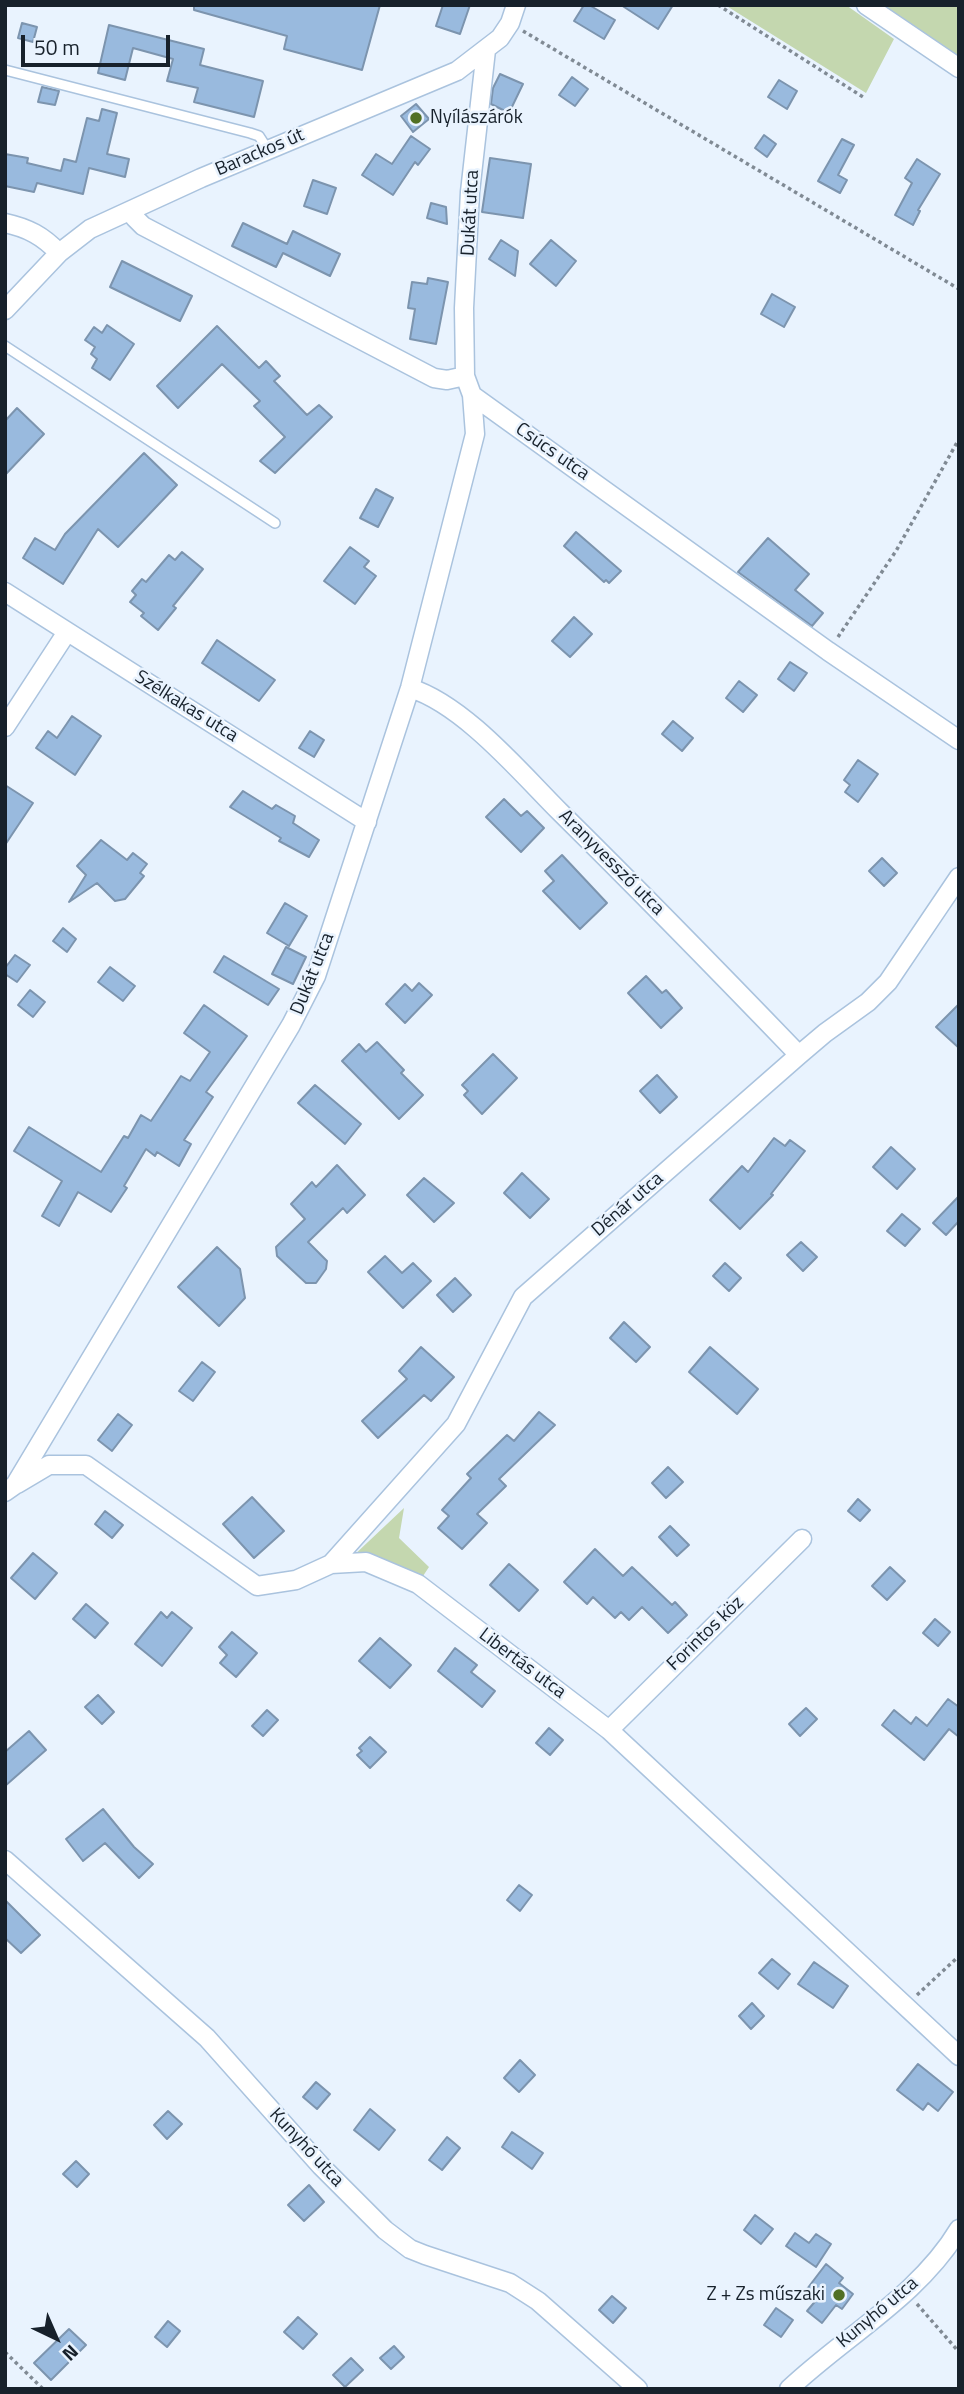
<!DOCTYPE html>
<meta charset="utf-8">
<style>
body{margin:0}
#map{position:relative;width:964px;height:2394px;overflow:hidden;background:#e9f3fe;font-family:"Titillium Web",sans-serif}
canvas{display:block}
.frame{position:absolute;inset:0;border:7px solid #17212b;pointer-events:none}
.north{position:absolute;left:21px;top:2303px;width:70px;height:70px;-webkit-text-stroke:5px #e9f3fe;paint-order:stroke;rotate:136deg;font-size:19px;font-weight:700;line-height:28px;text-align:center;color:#17212b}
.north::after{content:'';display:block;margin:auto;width:24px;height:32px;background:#17212b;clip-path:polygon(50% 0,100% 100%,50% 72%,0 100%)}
.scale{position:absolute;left:21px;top:35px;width:149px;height:32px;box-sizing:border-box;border:4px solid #17212b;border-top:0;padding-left:9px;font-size:21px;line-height:24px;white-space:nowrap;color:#17212b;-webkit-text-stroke:5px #e9f3fe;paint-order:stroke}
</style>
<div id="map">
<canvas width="964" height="2394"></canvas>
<div class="frame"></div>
<div class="north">N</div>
<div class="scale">50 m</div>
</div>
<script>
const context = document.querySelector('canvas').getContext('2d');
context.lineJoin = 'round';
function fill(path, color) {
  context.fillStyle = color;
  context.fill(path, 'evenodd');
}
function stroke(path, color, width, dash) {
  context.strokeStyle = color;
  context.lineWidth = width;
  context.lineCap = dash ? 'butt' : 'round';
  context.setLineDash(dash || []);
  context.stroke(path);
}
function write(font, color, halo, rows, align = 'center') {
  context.font = font + ' "Titillium Web",sans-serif';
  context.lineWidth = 5;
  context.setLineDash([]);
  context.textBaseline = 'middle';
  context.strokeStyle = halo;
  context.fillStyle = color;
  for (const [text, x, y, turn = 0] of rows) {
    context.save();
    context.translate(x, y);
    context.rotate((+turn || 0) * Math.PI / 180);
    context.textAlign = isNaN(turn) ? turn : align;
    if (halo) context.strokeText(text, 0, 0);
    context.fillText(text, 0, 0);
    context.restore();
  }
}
const green = new Path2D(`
 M725 5H846L894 39 866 93Z
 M883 5H959V57Z
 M404 1508 399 1538 429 1567 421 1579 351 1558Z`);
const building = new Path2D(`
 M194 5H380L362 70 284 49 287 36 194 10Z
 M443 5H470L460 34 436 26Z
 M584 5H589L615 20 604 39 574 21Z
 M621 5H673L658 29Z
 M22 23 37 27 33 42 18 38Z
 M109 25 204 49 200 65 263 81 254 117 194 102 198 88 167 81 173 59 133 48 125 80 98 73Z
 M500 74 523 84 509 113 491 104 493 88Z
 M572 77 588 89 575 106 559 95Z
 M779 80 797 91 787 109 768 97Z
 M42 87 59 91 55 105 38 102Z
 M416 104 429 119 413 132 401 116Z
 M102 109 117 113 107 154 129 159 125 177 89 168 83 194 37 183 34 192 5 186V154L28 158 27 163 61 171 64 159 76 162 87 118 99 121Z
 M764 135 776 144 767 157 755 148Z
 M411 136 430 149 418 165 415 162 393 195 362 175 376 154 392 164Z
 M842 139 854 145 838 175 847 180 840 193 818 181Z
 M490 158 531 164 523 218 482 212Z
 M917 159 940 174 918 210 920 211 913 225 895 215 912 183 905 178Z
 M313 180 336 188 327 214 304 206Z
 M431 203 446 207 447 224 427 218Z
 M243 223 287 244 293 231 340 254 330 276 283 253 276 267 232 246Z
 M501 240 518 251 515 276 489 259Z
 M551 240 576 261 556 286 530 264Z
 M122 261 192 296 180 321 110 287Z
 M428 278 448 282 436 344 410 339 415 309 408 308 412 282 427 284Z
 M772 294 795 307 784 327 761 314Z
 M107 325 134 344 110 380 92 368 97 359 91 354 95 347 85 340 94 327 102 333Z
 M217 326 259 368 266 361 280 376 274 381 307 415 319 405 332 417 275 473 260 461 285 437 254 406 260 401 222 364 178 408 157 386Z
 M17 408 44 434 5 475V421Z
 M144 453 177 485 118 547 98 529 63 584 23 558 35 538 55 550 65 534Z
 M376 489 393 498 378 527 360 518Z
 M576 532 621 571 609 583 606 580 604 582 564 546Z
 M768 538 809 574 795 590 823 613 812 626 738 572Z
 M350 547 369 561 364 567 376 576 355 604 324 581Z
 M182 552 203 569 173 606 176 608 158 630 141 616 144 613 130 602 136 595 132 591 142 579 146 582 169 555 175 560Z
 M574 617 592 634 570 657 552 641Z
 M217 640 275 680 259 701 202 663Z
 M790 662 807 673 794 691 778 679Z
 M739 681 757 695 743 712 726 698Z
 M72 716 101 736 75 775 36 748 48 731 57 738Z
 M673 721 693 738 682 751 662 734Z
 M310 731 324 740 314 757 299 748Z
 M858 760 878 774 858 802 845 792 850 785 844 780Z
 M5 785 33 803 5 845Z
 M243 791 272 809 276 805 295 816 293 823 319 840 309 857 279 841 281 838 230 807Z
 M504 799 521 816 527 811 544 828 521 852 486 817Z
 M101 840 127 860 133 853 147 864 140 873 144 876 125 899 115 901 97 883 69 902 86 875 77 866Z
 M562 855 607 903 580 929 543 891 554 881 545 871Z
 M882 858 897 873 884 886 869 871Z
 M285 903 307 916 289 946 267 933Z
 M63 928 76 939 67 952 53 941Z
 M286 947 306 957 293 984 272 974Z
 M15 955 30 965 17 982 5 974V968Z
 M224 956 279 989 268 1005 214 972Z
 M110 967 135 986 123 1001 98 982Z
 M646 976 662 993 666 990 682 1008 661 1028 628 993Z
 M419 983 432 995 405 1023 386 1004 405 984 412 991Z
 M30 990 45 1002 33 1017 18 1005Z
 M959 1004V1048L936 1027Z
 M204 1005 247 1036 206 1092 213 1097 184 1140 191 1144 179 1166 157 1152 155 1156 146 1149 124 1186 127 1188 111 1212 78 1192 59 1226 42 1216 62 1181 14 1151 29 1127 101 1172 124 1136 128 1138 141 1115 151 1121 181 1076 190 1081 210 1052 184 1033Z
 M377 1042 404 1070 401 1073 423 1095 399 1119 342 1061 359 1044 366 1052Z
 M493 1054 517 1078 482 1114 464 1095 468 1091 462 1085Z
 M657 1075 677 1097 660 1113 640 1091Z
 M315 1085 361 1124 345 1144 298 1103Z
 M774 1138 785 1146 790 1140 805 1151 771 1194 773 1195 740 1229 710 1200 742 1166 748 1172Z
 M891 1147 915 1169 897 1189 873 1167Z
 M337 1165 365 1195 347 1213 343 1208 308 1242 327 1261 326 1269 316 1283H306L277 1256 276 1247 305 1219 291 1204 312 1182 316 1187Z
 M522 1173 549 1199 530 1218 504 1193Z
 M424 1178 454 1203 434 1222 407 1195Z
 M959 1196V1221L946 1235 933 1223Z
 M902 1214 920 1229 905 1246 887 1231Z
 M801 1242 817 1257 803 1271 787 1255Z
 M217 1247 240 1269 245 1298 219 1326 178 1287Z
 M385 1256 402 1273 413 1263 431 1281 403 1308 368 1272Z
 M725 1263 741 1278 729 1291 713 1276Z
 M455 1278 471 1295 453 1312 437 1295Z
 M624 1322 650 1347 636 1362 610 1338Z
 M421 1347 454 1377 431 1401 424 1395 378 1438 362 1421 407 1379 399 1371Z
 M710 1347 758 1389 737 1414 689 1372Z
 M202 1362 215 1372 193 1401 179 1391Z
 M539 1412 555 1425 499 1479 506 1486 477 1514 487 1523 462 1549 438 1528 449 1516 442 1510 471 1478 467 1474 507 1435 514 1441Z
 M118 1414 132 1425 112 1451 98 1440Z
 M668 1467 683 1482 666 1498 652 1483Z
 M252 1497 284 1531 254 1558 223 1524Z
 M858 1499 870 1510 860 1521 848 1511Z
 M105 1511 123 1525 112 1538 95 1524Z
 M670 1526 689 1545 677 1556 659 1537Z
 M595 1549 623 1576 632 1567 672 1605 675 1602 687 1615 668 1633 642 1607 629 1620 621 1612 615 1618 593 1597 587 1604 564 1582Z
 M33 1553 57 1573 35 1599 11 1578Z
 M509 1564 538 1590 519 1611 490 1585Z
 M890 1567 905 1581 887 1600 872 1586Z
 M86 1604 108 1623 95 1638 73 1619Z
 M161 1612 167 1618 172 1612 192 1628 162 1666 135 1644Z
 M935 1619 950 1632 938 1646 923 1633Z
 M232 1632 257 1653 236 1677 220 1663 227 1655 219 1647Z
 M380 1638 411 1665 390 1688 359 1661Z
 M455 1648 477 1665 471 1672 495 1691 482 1707 438 1671Z
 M98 1695 114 1712 102 1724 85 1707Z
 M948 1699 959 1707V1737L949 1729 924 1760 882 1725 894 1710 911 1724 916 1717 927 1726Z
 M806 1708 817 1719 800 1736 789 1724Z
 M267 1710 278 1720 263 1736 252 1726Z
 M549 1728 563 1740 550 1755 536 1743Z
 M29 1731 46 1750 5 1786V1752Z
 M370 1737 386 1752 370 1768 357 1755 362 1751 359 1748Z
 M103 1809 134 1847 153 1864 139 1878 105 1843 83 1861 66 1839Z
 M519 1885 532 1895 520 1911 507 1900Z
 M5 1900 40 1935 21 1953 5 1938Z
 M772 1959 790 1974 778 1989 759 1973Z
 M814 1962 848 1986 833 2008 798 1984Z
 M752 2003 764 2016 751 2029 739 2016Z
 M520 2060 535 2075 519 2092 504 2078Z
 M918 2064 953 2092 938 2111 928 2103 923 2110 897 2090Z
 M316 2082 330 2094 317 2109 303 2097Z
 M370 2109 395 2130 379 2150 354 2130Z
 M168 2111 182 2124 167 2139 154 2125Z
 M512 2132 543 2153 532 2169 502 2147Z
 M447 2137 460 2148 442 2170 429 2160Z
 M76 2161 89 2174 77 2187 63 2174Z
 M309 2185 324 2202 304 2221 288 2205Z
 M755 2215 773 2229 761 2244 744 2230Z
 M795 2233 809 2243 816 2234 831 2244 816 2267 786 2246Z
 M826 2264 843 2278 839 2283 853 2294 842 2309 836 2305 822 2323 807 2311 818 2298 807 2289Z
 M612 2296 626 2308 613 2323 599 2310Z
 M776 2308 793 2320 781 2337 764 2325Z
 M298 2317 317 2334 303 2349 284 2332Z
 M168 2321 180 2331 167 2347 155 2337Z
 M69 2329 86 2345 51 2380 34 2363Z
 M394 2346 404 2357 391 2369 380 2358Z
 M351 2358 363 2370 345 2387 333 2375Z`);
const path = new Path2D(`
 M718 5 863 97
 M523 31 959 289
 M838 637 896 551 959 439
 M917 1995 959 1956
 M917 2304 959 2352
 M5 2352 43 2389`);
const lane = new Path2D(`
 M5 70 250 133 259 136 268 150
 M5 346 275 523`);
const street = new Path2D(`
 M866 5 959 68
 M132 210 135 218 143 226 434 378 447 380 465 376
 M5 223C28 228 43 236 59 253
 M5 310 59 253 90 229 201 178 457 71 500 38 510 23 516 5
 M472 395 828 651 959 740
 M5 592 367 822
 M410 688C464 705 520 772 560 812 641 892 720 973 799 1055
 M5 727 67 632
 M17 1484 49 1465H86L257 1586 296 1580 331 1564 366 1562 418 1584 609 1730 959 2056
 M5 1492 15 1485 291 1025 316 976 410 688 475 434 472 395 465 376 464 308 470 192 486 50
 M331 1564 456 1424 523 1297 799 1055 825 1033 868 1002 888 982 959 877
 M609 1730 802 1539
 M5 1860 207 2038 321 2166 385 2230 410 2249 425 2255 510 2283 538 2301 638 2389
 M789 2389C845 2336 919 2296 959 2229`);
const markers = [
 [416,118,7,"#517025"],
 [839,2295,7,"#517025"]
];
const poiNames = [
 ["Nyílászárók",430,118],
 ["Z + Zs műszaki",825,2295,"right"]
];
const streetNames = [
 ["Barackos út",260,153,-23],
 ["Dukát utca",471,213,-87],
 ["Csúcs utca",552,452,35],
 ["Szélkakas utca",186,707,32],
 ["Aranyvessző utca",611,863,45],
 ["Dukát utca",313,974,-68],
 ["Dénár utca",628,1205,-41],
 ["Forintos köz",706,1634,-44],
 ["Libertás utca",522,1664,37],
 ["Kunyhó utca",306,2148,47],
 ["Kunyhó utca",878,2313,-40]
];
fill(green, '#c4d7af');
fill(building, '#99bade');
stroke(building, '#7c94ae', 2);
stroke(lane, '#aac3de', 12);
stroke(street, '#aac3de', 21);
stroke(path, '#808a94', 3.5, [3.5, 3.5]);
stroke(lane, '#fff', 9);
stroke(street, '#fff', 18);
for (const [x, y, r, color] of markers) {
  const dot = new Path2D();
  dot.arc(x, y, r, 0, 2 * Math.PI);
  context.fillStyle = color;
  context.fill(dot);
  stroke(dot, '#e9f3fe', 2.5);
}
write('19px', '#17212b', '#e9f3fe', poiNames, 'left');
write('19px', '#17212b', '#e9f3fe', streetNames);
</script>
